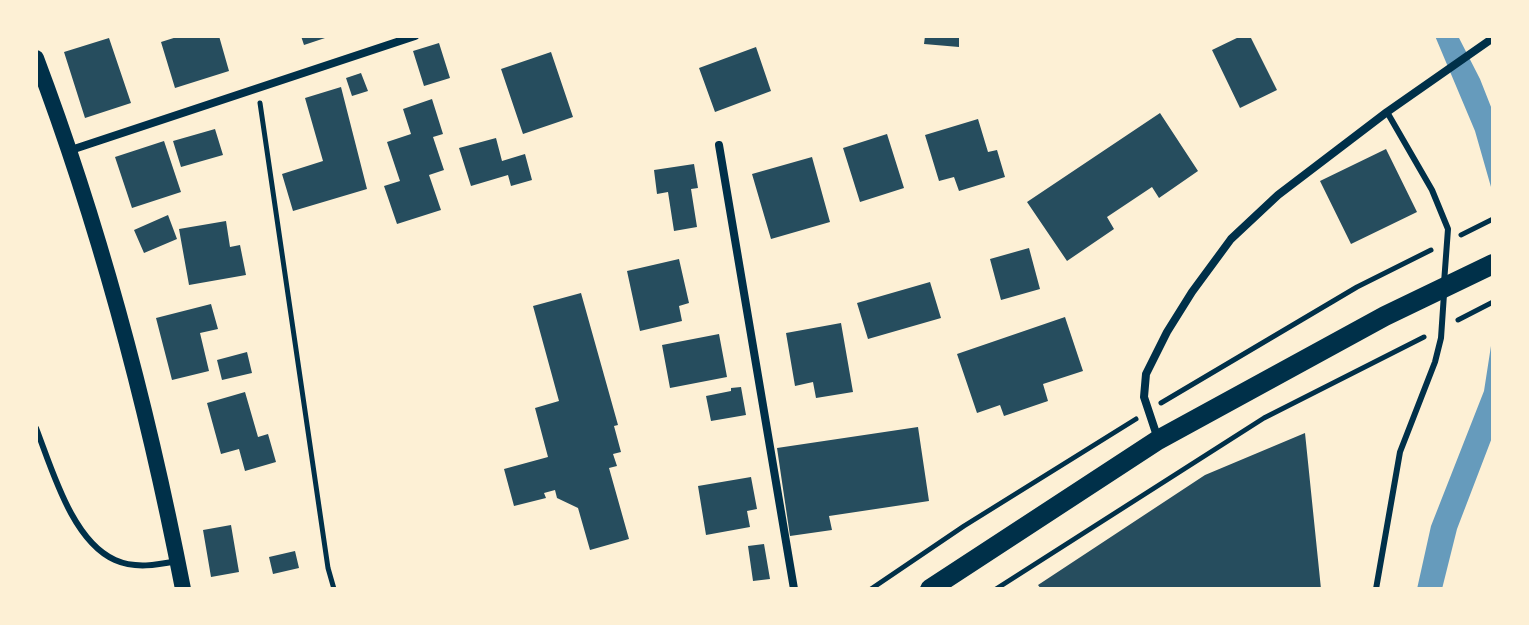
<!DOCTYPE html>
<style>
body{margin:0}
#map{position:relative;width:1529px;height:625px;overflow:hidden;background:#fdf0d5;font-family:"Varela Round",sans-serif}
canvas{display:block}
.frame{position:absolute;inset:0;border:38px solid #fdf0d5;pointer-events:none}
</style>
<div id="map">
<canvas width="1529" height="625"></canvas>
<div class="frame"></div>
</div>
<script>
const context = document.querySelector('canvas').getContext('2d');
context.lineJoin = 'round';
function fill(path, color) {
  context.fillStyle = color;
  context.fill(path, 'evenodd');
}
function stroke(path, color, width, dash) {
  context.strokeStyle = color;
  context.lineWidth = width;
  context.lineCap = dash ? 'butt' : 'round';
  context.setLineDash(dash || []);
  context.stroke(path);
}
const water = new Path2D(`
 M1435 36H1458L1480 79 1493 112V194L1475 131Z
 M1493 333V435L1457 529 1442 589H1417L1431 526 1484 391Z`);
const building = new Path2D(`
 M180 36H219L229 71 175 88 161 42Z
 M301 36H328V37L304 45Z
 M925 36H959V47L924 44Z
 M1241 36H1250L1277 90 1240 108 1212 50Z
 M109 38 131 103 85 118 64 52Z
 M439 43 450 78 424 86 413 51Z
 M756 47 771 91 715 112 699 68Z
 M551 52 573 117 523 134 501 69Z
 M361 73 368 91 352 96 346 78Z
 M341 87 367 189 293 211 282 174 323 161 305 98Z
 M432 99 443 134 433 137 444 170 429 175 441 210 397 224 384 186 400 181 387 142 411 134 403 109Z
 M1160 113 1198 171 1159 198 1152 187 1107 217 1114 229 1067 261 1027 202Z
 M978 119 988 152 997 150 1005 177 959 191 954 177 939 181 925 135Z
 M215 129 223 155 181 167 173 141Z
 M887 134 904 188 860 202 843 148Z
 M496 138 502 161 525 154 532 180 511 186 508 175 471 186 459 148Z
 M164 141 181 192 132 208 115 157Z
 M1386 149 1417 212 1351 244 1320 181Z
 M812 157 830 222 771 239 752 174Z
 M694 164 698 188 691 189 697 227 674 231 668 192 657 194 654 170Z
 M168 215 177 239 144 253 134 230Z
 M226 221 230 247 240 245 246 275 189 285 179 229Z
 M1029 248 1040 289 1001 300 990 259Z
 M679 259 689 303 679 306 682 321 640 331 627 271Z
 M930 282 941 318 868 339 857 303Z
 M581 293 618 425 614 426 621 452 613 454 617 466 609 468 629 539 590 550 578 508 557 498 555 490 544 493 546 498 514 506 504 469 548 457 535 408 559 401 533 306Z
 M211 304 218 329 200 333 209 371 172 380 156 318Z
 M1065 317 1083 371 1043 384 1048 401 1004 416 1000 405 977 413 957 354Z
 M841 323 853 392 816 398 813 382 795 386 786 333Z
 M719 334 727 377 670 388 662 345Z
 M247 352 252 373 222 380 217 360Z
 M741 387 746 415 711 421 706 396 731 391V388Z
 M245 392 258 437 268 434 276 462 245 471 239 449 221 454 207 403Z
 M918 427 929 501 829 516 832 530 790 536 777 448Z
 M1305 433 1321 589H1041L1038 585 1205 475Z
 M751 477 757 509 747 511 750 527 706 535 698 486Z
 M231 525 239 572 211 577 203 530Z
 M764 544 770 579 753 581 748 546Z
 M295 551 299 568 273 574 269 557Z`);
const path = new Path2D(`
 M260 103 328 568 334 589
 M1461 235 1493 219
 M1458 320 1493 302
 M1161 403 1357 287 1431 250
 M871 589 964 526 1136 419
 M996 589 1264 418 1424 337`);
const service = new Path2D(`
 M1387 112 1432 190 1448 229 1444 283
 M36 428C52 469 72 541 115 560 135 569 157 565 177 561
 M1376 589 1400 452 1435 362 1441 338 1444 294`);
const minor = new Path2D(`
 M719 145 794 589
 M71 150 415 36
 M1158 439 1144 397 1146 374 1167 332 1192 292 1231 239 1278 195 1387 112 1493 38`);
const secondary = new Path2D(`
 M36 58C101 230 148 409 183 589`);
const primary = new Path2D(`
 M930 589 1158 440 1385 316 1493 264`);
fill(water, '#669bbc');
fill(building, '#264d5e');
stroke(path, '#003049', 5);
stroke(service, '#003049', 6);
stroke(minor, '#003049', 8);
stroke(secondary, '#003049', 16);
stroke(primary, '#003049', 20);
</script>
